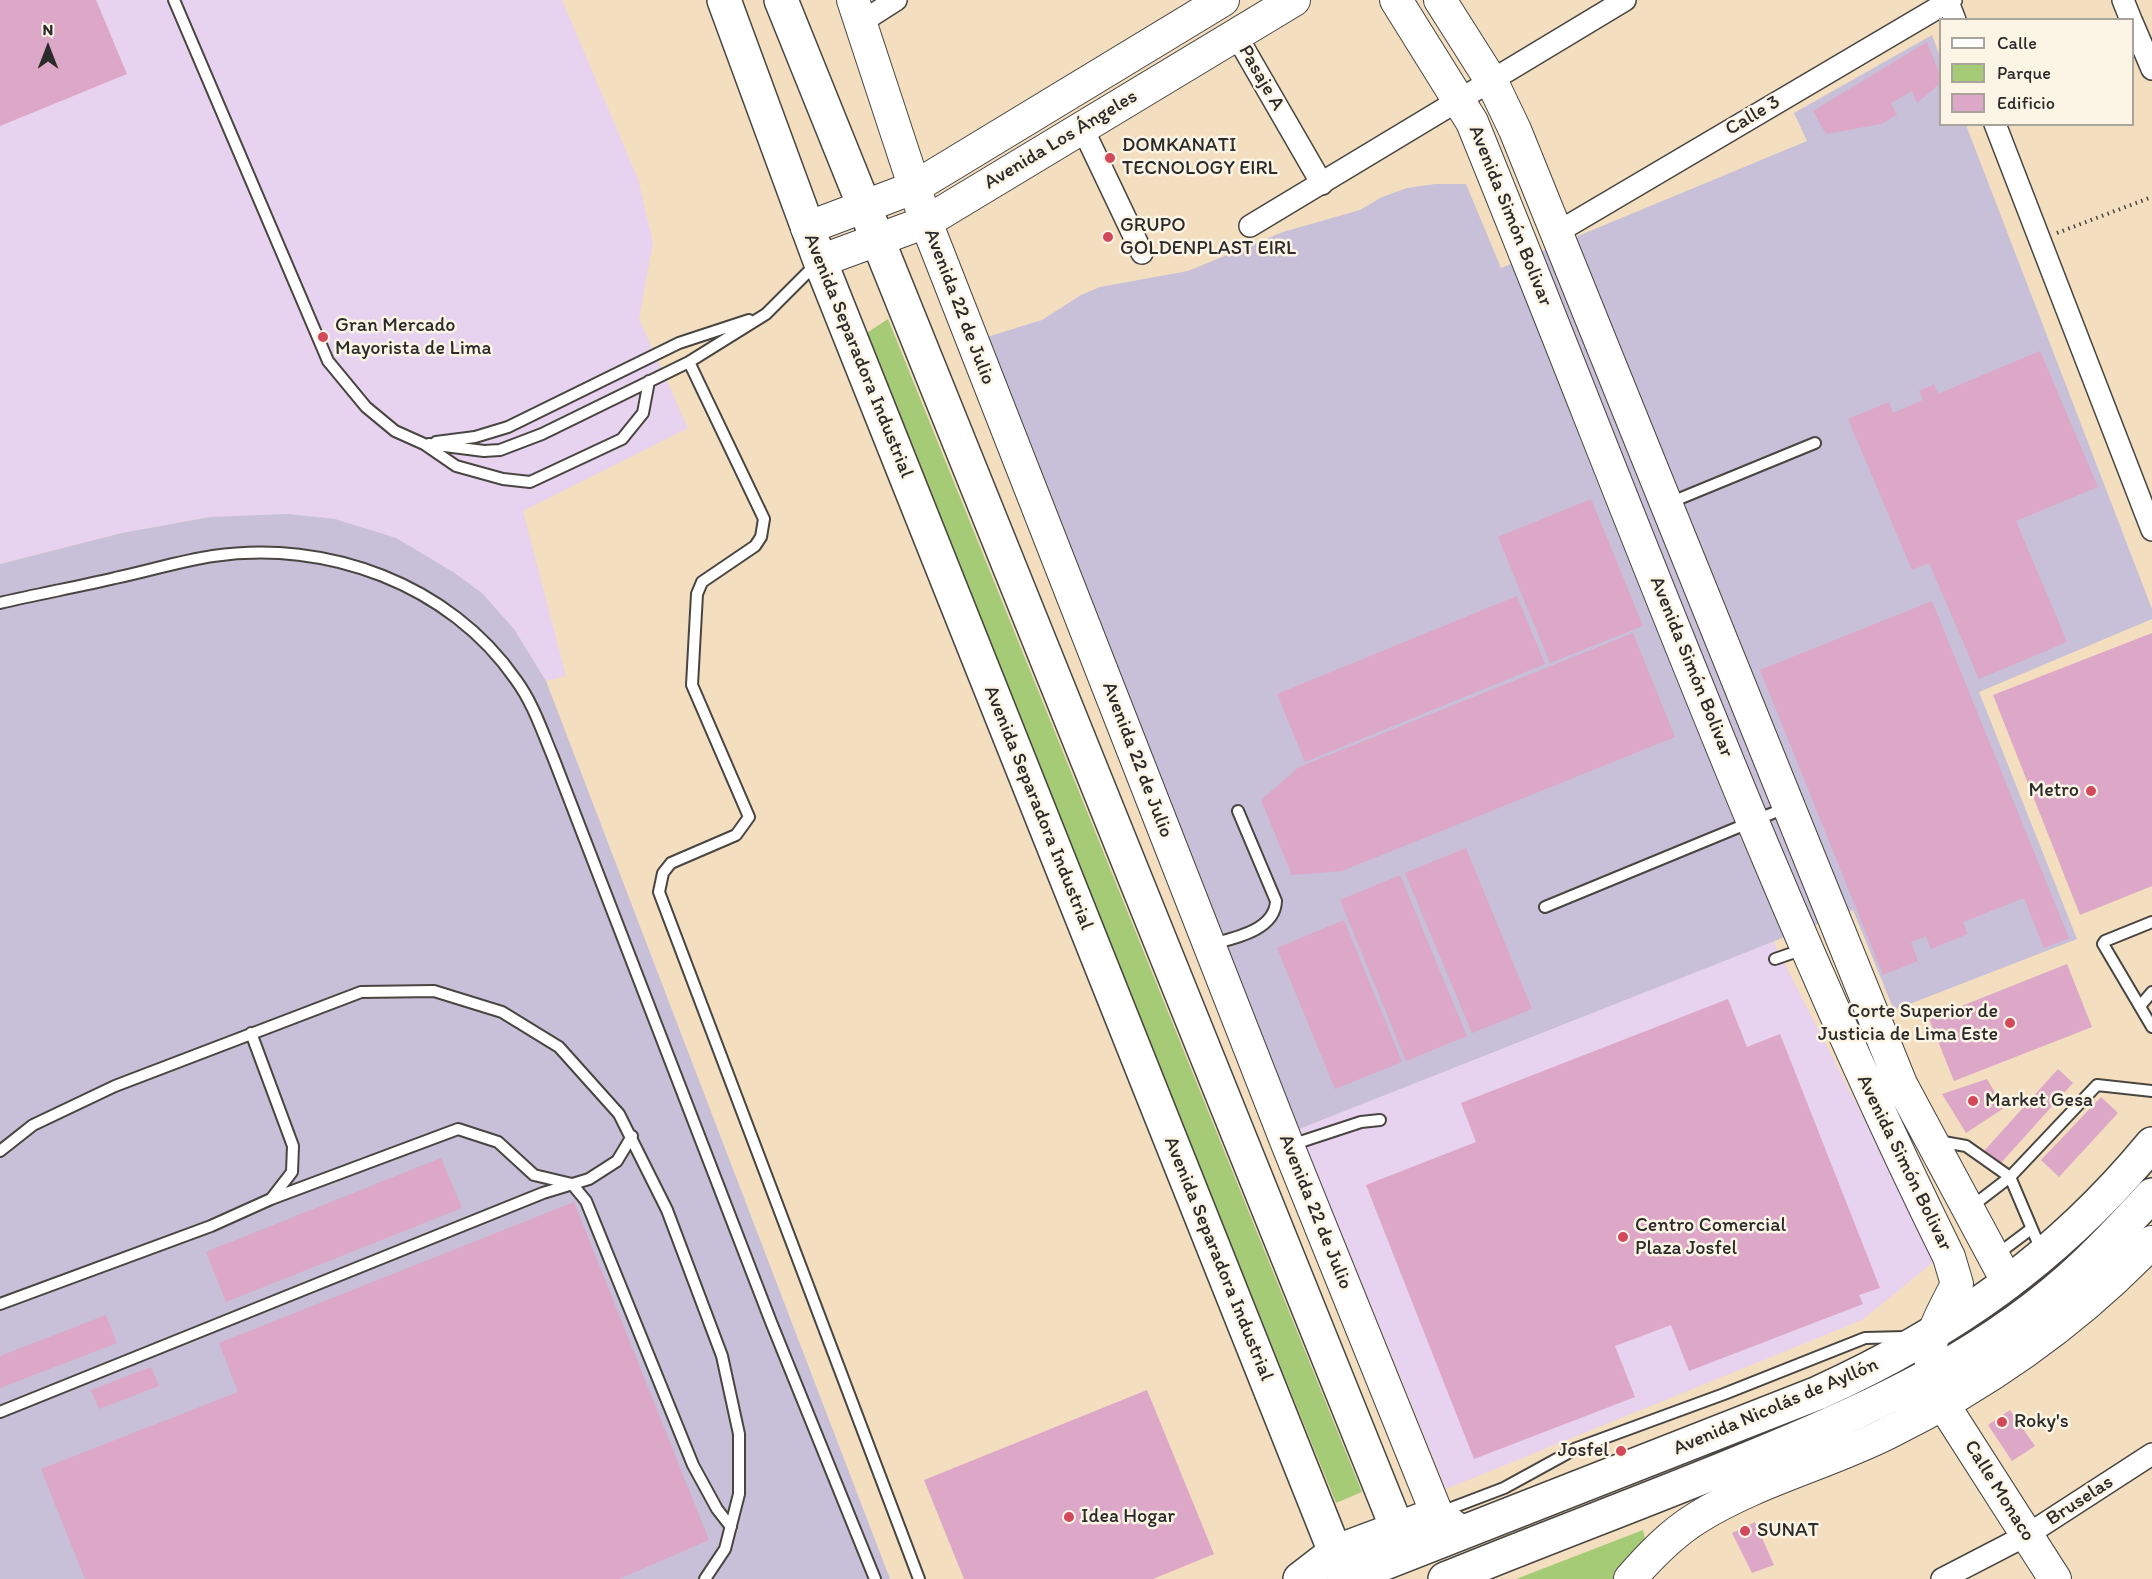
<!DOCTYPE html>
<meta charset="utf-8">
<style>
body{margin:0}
#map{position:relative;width:2152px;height:1579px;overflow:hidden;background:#f3dec0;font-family:Itim,sans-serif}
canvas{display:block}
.legend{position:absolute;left:1939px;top:18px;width:195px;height:108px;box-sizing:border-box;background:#fcf5e5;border:2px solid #a8a49b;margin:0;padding:8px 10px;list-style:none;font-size:18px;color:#2b2b2b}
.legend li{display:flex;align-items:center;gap:12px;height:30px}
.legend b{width:30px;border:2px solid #a8a49b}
.north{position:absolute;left:18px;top:18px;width:60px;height:60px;-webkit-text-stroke:4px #fcf5e5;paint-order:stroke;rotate:0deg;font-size:16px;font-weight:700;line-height:24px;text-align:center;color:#2b2b2b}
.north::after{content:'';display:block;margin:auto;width:21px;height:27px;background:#2b2b2b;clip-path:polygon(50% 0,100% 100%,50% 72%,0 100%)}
</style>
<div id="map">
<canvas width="2152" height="1579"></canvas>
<ul class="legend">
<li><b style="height:8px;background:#fff"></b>Calle</li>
<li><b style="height:16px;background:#a6cb76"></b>Parque</li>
<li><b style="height:16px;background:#dda7c8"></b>Edificio</li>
</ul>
<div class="north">N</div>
</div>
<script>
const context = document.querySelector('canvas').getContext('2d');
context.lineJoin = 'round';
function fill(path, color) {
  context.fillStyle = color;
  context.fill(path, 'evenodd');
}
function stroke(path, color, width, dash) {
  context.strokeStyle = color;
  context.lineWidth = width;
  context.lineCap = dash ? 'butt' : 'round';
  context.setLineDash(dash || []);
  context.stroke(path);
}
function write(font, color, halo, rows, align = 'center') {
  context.font = font + ' Itim,sans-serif';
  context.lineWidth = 5;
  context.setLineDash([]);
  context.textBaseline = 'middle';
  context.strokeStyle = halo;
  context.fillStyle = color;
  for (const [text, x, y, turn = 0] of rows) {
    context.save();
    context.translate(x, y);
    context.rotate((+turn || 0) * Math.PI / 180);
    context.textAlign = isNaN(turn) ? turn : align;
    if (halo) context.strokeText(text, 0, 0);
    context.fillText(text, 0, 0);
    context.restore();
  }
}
const built = new Path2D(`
 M0 0H562L638 179 653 243 639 319 688 428 523 511 566 676 546 681 514 629 482 593 210 517 122 533 0 564Z
 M1773 941 1936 1260 1862 1320 1446 1489 1299 1129Z`);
const industrial = new Path2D(`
 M1932 35 1940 57V124L1966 125 2152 609V619L1979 692 2077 939 1894 1010 1853 910 1299 1129 987 337 1042 320 1081 295 1100 287 1188 271 1283 232 1360 210 1382 197 1407 188 1435 184H1466L1501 268 1807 141 1794 113Z
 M288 514 335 519 396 538 453 572 482 593 514 629 546 681 890 1579H0V564L122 533 210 517Z`);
const green = new Path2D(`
 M888 319 1362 1492 1336 1503 862 336Z
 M1643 1530 1646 1543 1619 1579H1516Z`);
const building = new Path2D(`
 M0 0H96L127 74 0 126Z
 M1927 42 1940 75V83L1917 103 1912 91 1891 103 1897 115 1881 124 1826 134 1813 111Z
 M2040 351 2098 487 2016 521 2067 642 1979 679 1929 563 1912 570 1848 419 1889 402 1893 413 1923 400 1919 391 1934 384 1938 394Z
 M1591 499 1643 626 1550 663 1498 537Z
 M1517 596 1545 664 1305 762 1277 694Z
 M1932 601 2069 938 2044 948 2024 898 1963 922 1968 934 1931 949 1926 936 1911 942 1918 961 1883 975 1760 670Z
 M1633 633 1675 737 1342 871 1292 875 1261 800 1299 767Z
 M2152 633V886L2080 915 1993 695Z
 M1466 848 1532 1009 1472 1033 1405 873Z
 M1400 875 1467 1036 1406 1061 1340 900Z
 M1344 920 1402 1062 1335 1089 1277 948Z
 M2067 964 2092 1027 1954 1081 1929 1019Z
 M1728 999 1747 1047 1780 1034 1880 1288 1859 1295 1863 1304 1689 1371 1671 1325 1615 1346 1635 1397 1474 1459 1366 1185 1476 1142 1461 1103Z
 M2058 1069 2073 1083 2000 1164 1984 1151Z
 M1987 1079 2004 1108 1966 1133 1942 1094Z
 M2101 1097 2118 1113 2059 1177 2041 1160Z
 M441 1158 462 1208 226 1302 206 1252Z
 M574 1202 709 1540 619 1579H85L41 1469 238 1392 219 1343Z
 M106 1315 117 1343 0 1388V1356Z
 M151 1367 159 1386 99 1409 91 1390Z
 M1147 1390 1214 1554 1153 1579H964L924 1480Z
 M2010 1410 2035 1446 2012 1461 1988 1425Z
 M1755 1522 1774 1565 1752 1573 1732 1533Z`);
const path = new Path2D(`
 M2057 233 2152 197`);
const lane = new Path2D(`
 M174 0 328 361 366 407 395 431 424 444 456 466 503 479 530 482 622 439 643 413 649 381
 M689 362 764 519 761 537 755 546 702 582 697 594 692 685 749 817 736 835 671 863 663 873 659 892 919 1579
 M436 442 475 437 508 427 679 343 749 320
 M429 444 484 451 500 450 542 434 689 362 766 314 817 263
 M1669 503 1815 443
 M0 603C38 594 77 587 115 578 148 571 180 561 213 556 326 539 450 584 516 680 533 703 542 731 553 757L771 1322 875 1579
 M1545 907 1785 808
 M2152 922 2105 941 2103 944 2152 1027
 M1212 944C1235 938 1275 930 1276 901L1238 811
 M1775 959 1804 949
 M2140 1006 2152 992
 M1938 1141 1966 1146 2010 1177 1971 1207
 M1291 1145 1361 1122 1380 1120
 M0 1151 33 1125 115 1086 361 992 434 991 502 1012 559 1047 619 1114 667 1210 722 1356 739 1434V1494L725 1549 705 1579
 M271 1199 458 1129 498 1142 534 1175 572 1184 586 1201 693 1465 717 1509 731 1527
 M2041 1250 2010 1177 2097 1085 2152 1091
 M1995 1256 2031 1229
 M0 1304 211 1226 271 1199 292 1172 293 1146 251 1033
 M0 1412 543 1193 589 1179 617 1161 632 1136
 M1441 1512 1504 1488 1577 1448 1724 1394 1865 1338 1906 1337`);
const street = new Path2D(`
 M2123 0 2131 20
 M1948 2 1955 20
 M2132 22 2152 69
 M860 23 896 0
 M1236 35 1322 184
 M1995 124 2152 530
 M1082 127 1142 253
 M1250 226 1625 0
 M1556 233 1951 0
 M1942 1579 2027 1535 2152 1454`);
const secondary = new Path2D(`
 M853 0 926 222 1288 1146 1437 1514
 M1396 0 1472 122C1627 502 1767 889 1949 1257L1957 1284C1932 1334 1919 1348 1943 1404L2055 1579
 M1440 0 1492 82 1515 130 1901 1084 2008 1283
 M807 228 913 188 1223 0
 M820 261 926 222 1294 0
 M1630 1579C1650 1556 1671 1534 1697 1518 1756 1481 1826 1464 1888 1433 1987 1384 2076 1322 2152 1242`);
const primary = new Path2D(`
 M724 0 820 261 1335 1552
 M781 0 1397 1528
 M1300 1579 1335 1552 1437 1514 1461 1533
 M1344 1579 1818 1393C1952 1332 2058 1258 2152 1144
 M1445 1579C1541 1540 1637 1504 1733 1465 1852 1417 1972 1365 2069 1279 2099 1253 2125 1224 2152 1195`);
const markers = [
 [1110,158,6,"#d1495b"],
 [1108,237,6,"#d1495b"],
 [323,337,6,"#d1495b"],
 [2091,791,6,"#d1495b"],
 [2010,1023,6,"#d1495b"],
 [1973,1101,6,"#d1495b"],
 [1623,1237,6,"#d1495b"],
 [2002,1422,6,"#d1495b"],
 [1621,1451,6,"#d1495b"],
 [1069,1517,6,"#d1495b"],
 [1745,1531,6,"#d1495b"]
];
const streetNames = [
 ["Pasaje A",1261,78,60],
 ["Calle 3",1753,116,-31],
 ["Avenida Los Ángeles",1061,140,-31],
 ["Avenida Simón Bolivar",1510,216,68],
 ["Avenida 22 de Julio",959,307,69],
 ["Avenida Separadora Industrial",858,356,68],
 ["Avenida Simón Bolivar",1691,667,68],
 ["Avenida 22 de Julio",1137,760,69],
 ["Avenida Separadora Industrial",1038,808,68],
 ["Avenida Simón Bolivar",1904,1163,64],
 ["Avenida 22 de Julio",1315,1212,68],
 ["Avenida Separadora Industrial",1218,1259,68],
 ["Avenida Nicolás de Ayllón",1776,1407,-23],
 ["Calle Monaco",1999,1491,58],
 ["Bruselas",2080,1501,-33]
];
const poiNames = [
 ["DOMKANATI",1122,146],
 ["TECNOLOGY EIRL",1122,169],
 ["GRUPO",1120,226],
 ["GOLDENPLAST EIRL",1120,249],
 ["Gran Mercado",335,326],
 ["Mayorista de Lima",335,349],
 ["Metro",2079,791,"right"],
 ["Corte Superior de",1998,1012,"right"],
 ["Justicia de Lima Este",1998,1035,"right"],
 ["Market Gesa",1985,1101],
 ["Centro Comercial",1635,1226],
 ["Plaza Josfel",1635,1249],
 ["Roky's",2014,1422],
 ["Josfel",1609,1451,"right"],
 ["Idea Hogar",1081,1517],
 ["SUNAT",1757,1531]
];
fill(built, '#e7d2ef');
fill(industrial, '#c8bfd8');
fill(green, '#a6cb76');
fill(building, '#dda7c8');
stroke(lane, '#494641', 14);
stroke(street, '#494641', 24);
stroke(secondary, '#494641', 34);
stroke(primary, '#494641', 36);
stroke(path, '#494641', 4, [1.5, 4.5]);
stroke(lane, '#fff', 10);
stroke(street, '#fff', 21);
stroke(secondary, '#fff', 32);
stroke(primary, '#fff', 33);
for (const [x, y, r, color] of markers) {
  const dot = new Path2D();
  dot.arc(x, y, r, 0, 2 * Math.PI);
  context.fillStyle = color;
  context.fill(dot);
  stroke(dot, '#fcf5e5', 2);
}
write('20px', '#2b2b2b', '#fcf5e5', streetNames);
write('20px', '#2b2b2b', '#fcf5e5', poiNames, 'left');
</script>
